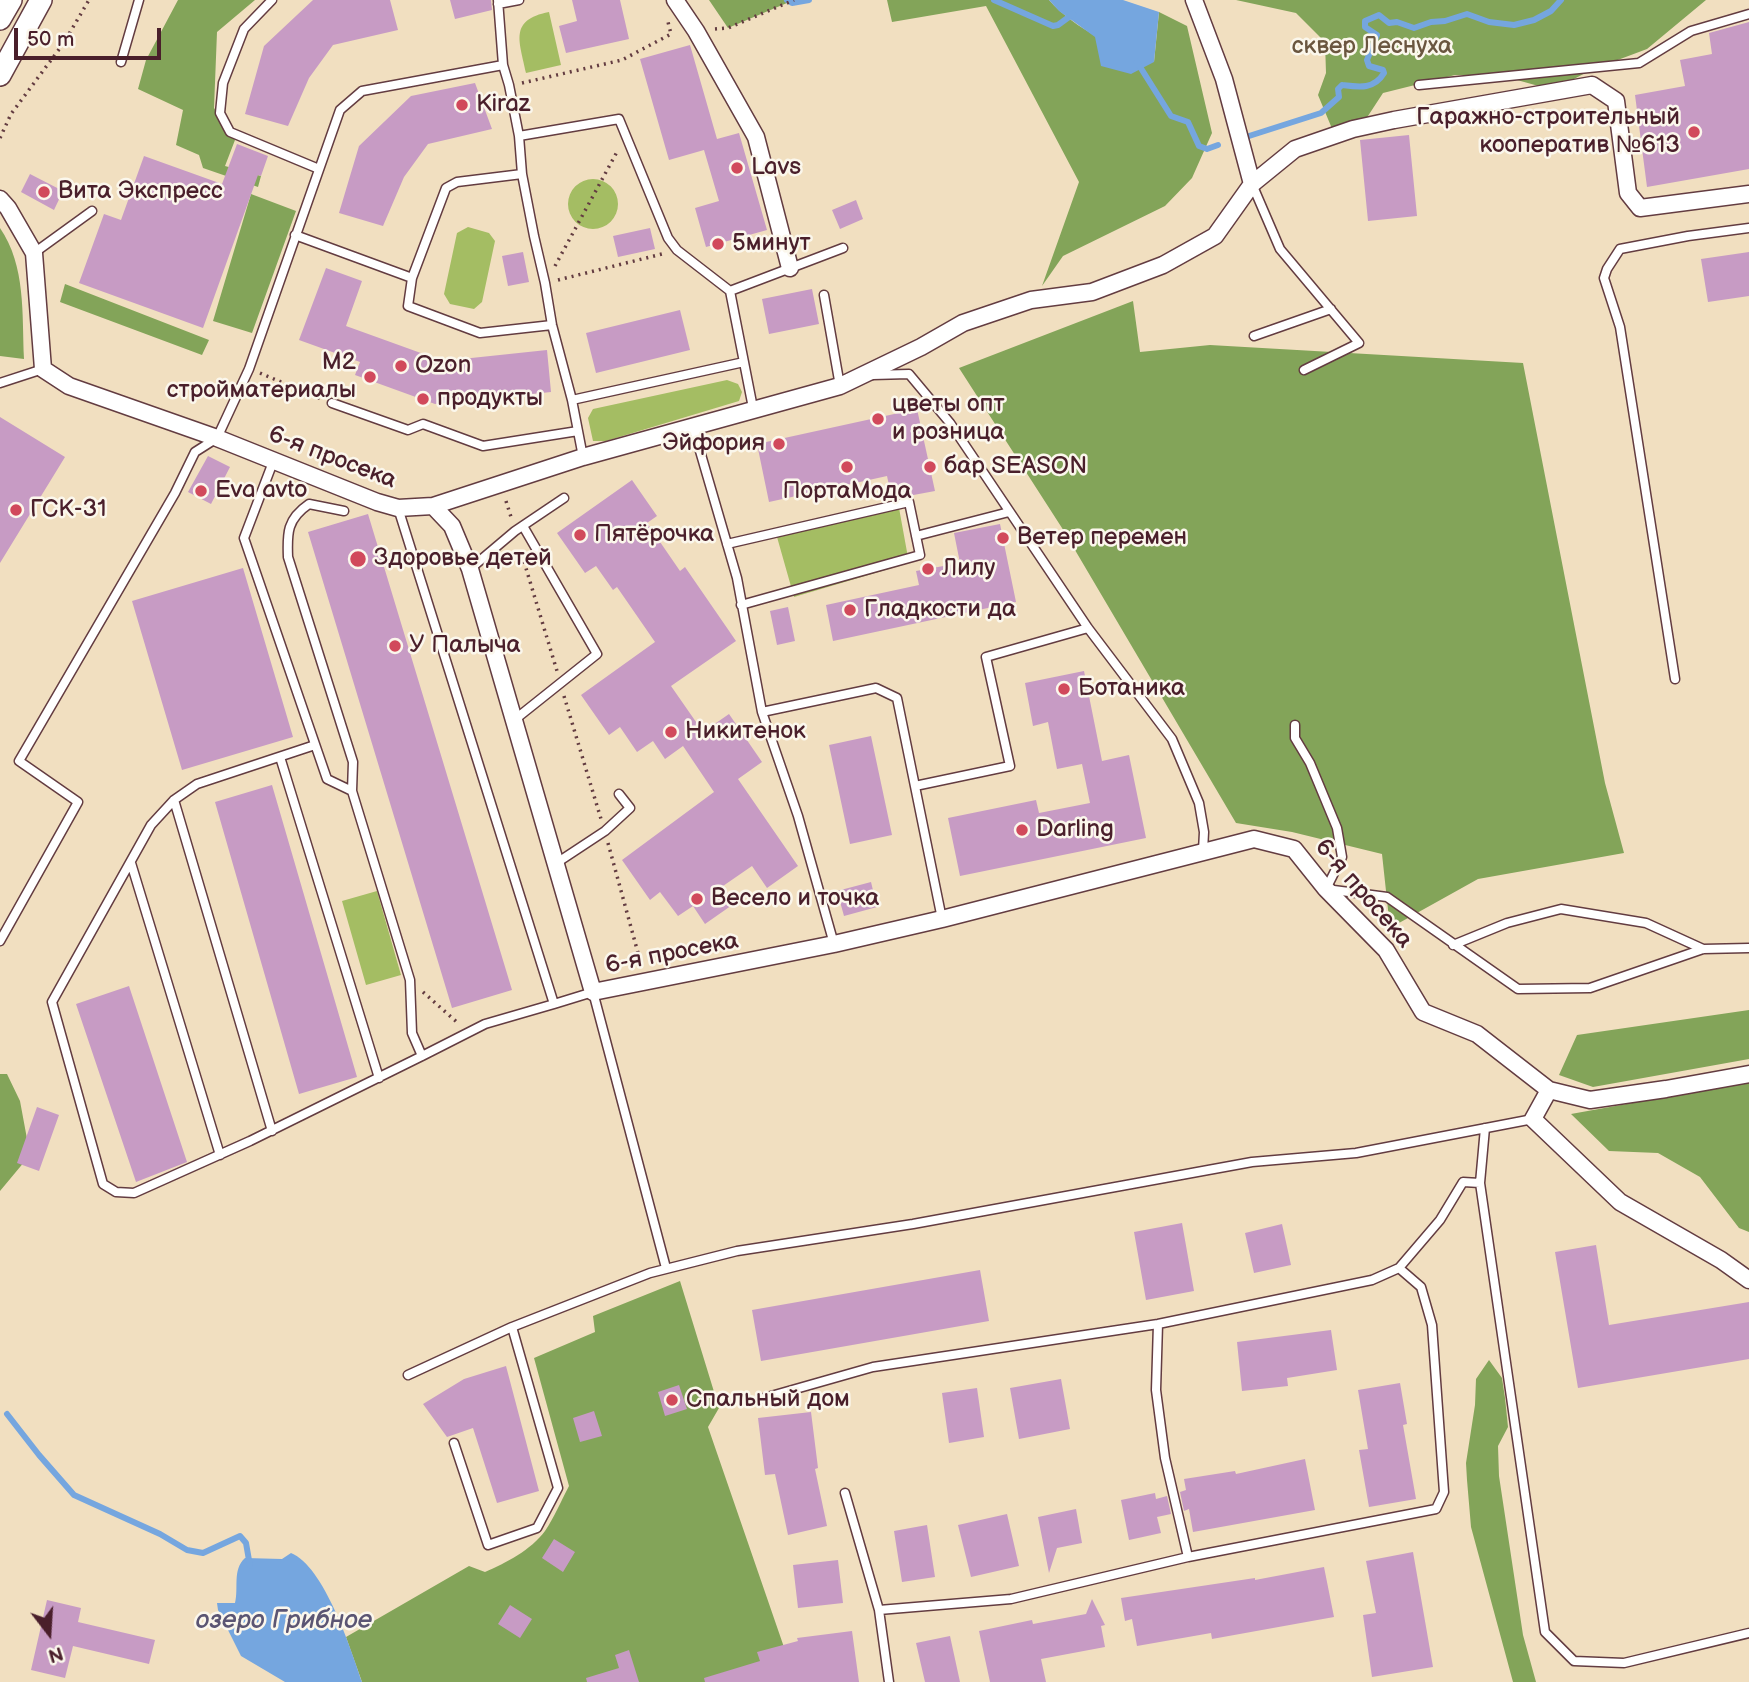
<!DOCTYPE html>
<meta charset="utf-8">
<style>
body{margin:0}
#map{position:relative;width:1749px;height:1682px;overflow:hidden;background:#f1dfc0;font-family:"Balsamiq Sans",sans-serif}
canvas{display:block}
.north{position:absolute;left:14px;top:1598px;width:70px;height:70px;-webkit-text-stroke:5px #fbf7ec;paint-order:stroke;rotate:163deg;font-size:19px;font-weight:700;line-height:28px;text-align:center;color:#4a1f2b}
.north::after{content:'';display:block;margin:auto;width:24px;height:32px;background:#4a1f2b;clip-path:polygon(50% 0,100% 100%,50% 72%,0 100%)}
.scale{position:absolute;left:14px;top:28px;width:147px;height:32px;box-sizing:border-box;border:4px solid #4a1f2b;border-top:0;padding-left:9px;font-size:21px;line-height:24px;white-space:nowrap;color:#4a1f2b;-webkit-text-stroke:5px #fbf7ec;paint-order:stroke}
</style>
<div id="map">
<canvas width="1749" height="1682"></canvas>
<div class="north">N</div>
<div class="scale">50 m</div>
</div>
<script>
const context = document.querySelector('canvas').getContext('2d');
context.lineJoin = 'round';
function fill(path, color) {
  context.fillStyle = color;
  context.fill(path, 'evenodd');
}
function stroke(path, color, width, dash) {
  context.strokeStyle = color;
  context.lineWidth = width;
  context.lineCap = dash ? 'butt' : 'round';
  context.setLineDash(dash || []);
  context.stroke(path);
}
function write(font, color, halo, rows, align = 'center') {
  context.font = font + ' "Balsamiq Sans",sans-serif';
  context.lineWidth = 5;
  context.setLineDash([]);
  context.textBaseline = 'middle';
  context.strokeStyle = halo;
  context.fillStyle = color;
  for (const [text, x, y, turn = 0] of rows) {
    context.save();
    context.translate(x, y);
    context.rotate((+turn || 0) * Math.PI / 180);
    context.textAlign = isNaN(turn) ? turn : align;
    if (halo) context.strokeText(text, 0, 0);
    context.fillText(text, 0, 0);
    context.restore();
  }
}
const green = new Path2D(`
 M549 12 561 65 526 73C520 42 508 20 549 12Z
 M568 204a25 25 0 1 1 50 0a25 25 0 1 1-50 0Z
 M468 227 489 233 495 241 482 302 474 309 450 304 444 294 457 233Z
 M727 380 738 384 742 392 739 401 606 441H593L588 418 593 409Z
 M899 508 909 563 794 597 777 537Z
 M377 891 401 975 366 985 342 901Z`);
const forest = new Path2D(`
 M178 0H255L217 32 214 108 235 140 225 166 261 176 258 187 203 168 199 155 176 145 183 110 138 89 146 60Z
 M709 0H794L728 28Z
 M887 0H1049C1077 31 1115 46 1154 62L1159 12 1187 26 1212 133 1192 178 1165 206 1063 256 1042 286 1079 182 986 6 892 22Z
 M1236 0H1706L1647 49 1591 70 1553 90 1499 75H1455L1383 93 1366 119 1333 131 1318 95 1326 73 1325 42 1296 13Z
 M251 194 296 211 252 333 213 321Z
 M0 228C26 266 22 314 24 359L0 356Z
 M65 284 209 340 202 355 60 302Z
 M1133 301 1140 352 1210 345 1523 363 1605 783 1624 853 1478 879 1390 928 1382 854 1292 832 1236 823 1062 528 959 368Z
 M1749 1010V1059L1593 1087 1559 1075 1577 1035Z
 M0 1074H7L20 1101 30 1155 0 1191Z
 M1749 1082V1232L1739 1228 1700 1177 1658 1153 1609 1151 1571 1114Z
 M680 1281 719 1408 708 1427 796 1682H362L346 1637 469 1566 485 1572C506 1563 531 1550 545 1531 554 1518 561 1501 569 1486L534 1358 595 1332 593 1316Z
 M1489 1360 1502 1378 1505 1398 1508 1427 1498 1446 1499 1476 1523 1635 1536 1682H1513L1471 1527 1467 1480 1466 1463 1475 1405 1476 1379Z`);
const water = new Path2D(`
 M1049 0H1123L1159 12 1154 62 1131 74 1101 66 1095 37 1059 11Z
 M291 1553C324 1566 351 1649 362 1682H285L241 1656 218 1610 217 1603H235C239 1588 232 1570 245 1558L282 1559Z`);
const stream = new Path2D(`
 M787 0 792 3 809 0
 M994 0 1053 26 1058 25 1073 14
 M1137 62 1171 116 1188 122 1199 146 1207 149 1218 145
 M1249 136 1321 113 1339 97 1338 89 1342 85C1358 87 1374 90 1384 73L1383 70 1369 66 1367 60 1377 35 1365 27V21L1379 15 1389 23 1397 22 1414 28 1431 22 1445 21 1467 14 1489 22 1514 25 1534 20 1551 11 1561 0
 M7 1414 39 1455 74 1495 160 1534 187 1550 203 1553 240 1536 246 1543 250 1566`);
const building = new Path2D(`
 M313 0H390L398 30 333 45 309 78 288 126 245 114 264 46Z
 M450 0H491L492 10 455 19Z
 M572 0H620L629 39 566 53 559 26 577 21Z
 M1749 22V169L1647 187 1635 95 1685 86 1680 60 1712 54 1709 33Z
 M690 45 717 139 739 133 767 230 706 247 695 208 719 201 704 150 669 160 640 59Z
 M475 83 492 129 428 144 404 177 383 226 339 213 359 146 411 96Z
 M1409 135 1417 216 1368 221 1360 140Z
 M237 144 268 156 261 176 258 175 203 328 79 283 104 214 121 220 144 156 222 184Z
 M30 174 63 191 54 210 21 192Z
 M856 200 863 219 840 229 832 210Z
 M650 228 655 249 618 257 613 236Z
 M523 252 529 282 508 286 502 256Z
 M1749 252V296L1708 302 1701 259Z
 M326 268 362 281 346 326 443 361 547 350 551 392 435 404 355 375 360 362 299 340Z
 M812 289 819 324 769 334 762 299Z
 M680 310 690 350 596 373 586 333Z
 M917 409 935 491 892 499 887 476 769 502 757 444Z
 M0 417 65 457 0 563Z
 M208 456 230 467 211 504 188 492Z
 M632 480 657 516 647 523 680 571 685 567 736 641 671 686 703 732 729 714 762 762 738 779 798 866 767 888 752 866 723 886 735 903 705 924 693 906 678 916 660 892 650 900 622 860 714 792 683 746 665 759 653 741 637 752 620 727 609 735 581 695 655 642 617 587 613 590 596 566 585 573 557 533Z
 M368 514 512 990 452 1008 308 532Z
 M1000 524 1016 602 833 641 826 605 919 585 916 571 960 563 954 533Z
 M243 568 293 737 182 770 132 601Z
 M788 607 795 641 777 645 770 611Z
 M1084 671 1102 761 1129 755 1146 838 960 876 948 818 1036 800 1039 813 1090 803 1082 764 1057 769 1048 722 1033 726 1025 683Z
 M871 736 892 835 850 844 829 745Z
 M272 785 357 1077 299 1094 215 802Z
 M871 882 877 907 844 916 837 891Z
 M129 986 187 1162 136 1182 76 1004Z
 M37 1107 59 1115 39 1171 17 1163Z
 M1182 1223 1194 1291 1146 1300 1134 1232Z
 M1282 1224 1291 1265 1254 1273 1245 1233Z
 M1596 1245 1609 1325 1749 1302V1359L1578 1388 1555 1252Z
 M980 1270 989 1321 761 1361 752 1310Z
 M1331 1330 1337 1370 1287 1378 1288 1386 1242 1391 1237 1342Z
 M506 1366 539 1491 497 1503 473 1428 447 1437 423 1404 464 1379Z
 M1061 1379 1070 1429 1019 1439 1010 1388Z
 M1400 1383 1407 1424 1403 1425 1416 1499 1369 1507 1359 1450 1368 1449 1358 1390Z
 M679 1385 687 1409 665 1416 658 1392Z
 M977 1388 984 1437 949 1443 942 1393Z
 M594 1411 602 1436 580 1442 573 1418Z
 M811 1412 818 1468 815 1469 827 1526 788 1535 775 1474 765 1475 758 1418Z
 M1305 1459 1315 1510 1193 1532 1189 1509 1184 1511 1180 1492 1186 1490 1184 1479 1235 1471 1236 1474Z
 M1155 1493 1156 1499 1167 1496 1171 1514 1157 1517 1161 1533 1129 1540 1121 1500Z
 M1076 1509 1082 1543 1057 1548 1049 1573 1038 1517Z
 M1007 1514 1019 1566 971 1577 958 1525Z
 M927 1525 935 1577 902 1582 894 1531Z
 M554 1539 575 1552 563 1572 542 1558Z
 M1413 1552 1433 1667 1372 1677 1363 1615 1376 1613 1366 1561Z
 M838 1560 843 1603 798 1608 793 1565Z
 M1324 1567 1334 1617 1212 1639 1211 1633 1137 1646 1132 1619 1125 1621 1121 1598 1255 1578V1580Z
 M1092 1599 1105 1625 1101 1626 1105 1647 1041 1659 1046 1682H990L979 1631 1032 1620 1033 1624 1086 1614Z
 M47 1600 81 1608 78 1622 155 1640 149 1664 73 1646 65 1678 31 1670Z
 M510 1605 532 1619 520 1638 498 1624Z
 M852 1631 859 1682H705L704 1678 760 1661 757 1652 798 1641 797 1638Z
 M950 1636 960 1682H925L916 1643Z
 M629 1650 639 1682H587L586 1678 619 1668 615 1655Z`);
const path = new Path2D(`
 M715 29 728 28 794 0
 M522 83 622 60 671 34 668 22
 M0 138 11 114 63 44 89 0
 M555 266 618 150
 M558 280 662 254
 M260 373 321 399
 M506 501 511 517
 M522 555 557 671
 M564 696 601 819
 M608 843 641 964
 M423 992 459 1024`);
const service = new Path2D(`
 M272 0 244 29 223 83 220 113 230 132 319 169
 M498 0 503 65 509 85 519 136 619 119 668 238 677 250 730 291 753 408
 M498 4 519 0
 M121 62 139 0
 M1419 85 1639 63 1691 31 1749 14
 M519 136 522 174 534 236 545 283 552 325 572 400 583 457
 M1252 184 1280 249 1359 343 1304 370
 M295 235 412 278 446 188 457 182 522 174
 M34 253 92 211
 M412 278 408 306 480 333 552 325
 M730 291 843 248
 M824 295 840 386
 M1254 336 1331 309
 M872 375 909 374 950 423 1088 628 1172 739 1199 803 1204 832 1203 851
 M0 383 43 369
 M572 400 744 362
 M332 403 408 430 423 424 483 446 578 431
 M693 427 737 578 762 712 798 816 834 944
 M273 462 244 538 327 779 352 791
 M398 508 554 1004 593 992 666 1268
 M344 511 309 504C287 519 287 533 288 557L353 762 352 791 410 980 412 1033 422 1056 485 1024 554 1004
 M916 536 1009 512
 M727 544 909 502 920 555 741 605
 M470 569 515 531 564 498
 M1675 679 1620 327 1604 278 1607 269 1620 249 1688 236 1749 228
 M762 712 876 688 897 698 942 919
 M513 721 597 654 523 526
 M1295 725V738L1310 763 1337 828 1342 857 1326 889 1387 897 1518 989 1590 988 1703 949 1749 948
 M315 745 197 784 174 800 151 825 52 1002 103 1184 116 1192 134 1193 250 1141 422 1056
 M280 757 379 1078
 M915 786 1010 766 986 657 1088 628
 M174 800 272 1131
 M131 863 220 1155
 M555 864 605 831 630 808 619 794
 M0 941 78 802 19 761 175 493 195 452 217 438 249 369 340 110 362 91 503 65
 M1453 945 1507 923 1561 909 1646 923 1703 949
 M1485 1128 1480 1183 1545 1632 1574 1661 1624 1663 1749 1633
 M1158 1324 1156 1390 1165 1458 1188 1557
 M408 1375 512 1327 650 1273 737 1251 913 1224 1252 1162 1356 1153 1533 1119
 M764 1398 873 1367 1158 1324 1372 1280 1399 1268 1440 1220 1463 1182 1480 1183
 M454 1443 488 1545 537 1528 558 1488 512 1327
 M845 1493 879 1610 889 1682
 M879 1610 1011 1599 1188 1557 1436 1509 1444 1492 1432 1325 1421 1287 1399 1268`);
const minor = new Path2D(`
 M675 0 696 31 756 137 790 268
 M1194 0 1224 79 1252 184
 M0 199 8 208 34 253 43 369 69 386 217 438 377 502 398 508 433 506 452 526 470 569 593 992 834 944 942 919 1254 839 1294 849 1326 889 1386 950 1423 1012 1477 1034 1549 1090 1590 1100 1666 1089 1749 1074
 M433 506 583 457 840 386 921 347 963 323 1031 300 1092 292 1163 265 1215 236 1252 184 1295 149 1353 129 1394 120 1592 85 1616 101 1628 193 1640 208 1749 194
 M1549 1090 1533 1119 1620 1202 1721 1260 1749 1280`);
const secondary = new Path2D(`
 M0 19 11 0
 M0 75 41 0`);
const markers = [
 [462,105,7,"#d1495b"],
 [1694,132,7,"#d1495b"],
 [737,168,7,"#d1495b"],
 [44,192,7,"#d1495b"],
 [718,244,7,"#d1495b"],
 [401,366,7,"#d1495b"],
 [370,377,7,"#d1495b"],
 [423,399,7,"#d1495b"],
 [878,419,7,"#d1495b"],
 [779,444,7,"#d1495b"],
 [847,467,7,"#d1495b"],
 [930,467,7,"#d1495b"],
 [201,491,7,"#d1495b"],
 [16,510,7,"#d1495b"],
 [580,535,7,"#d1495b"],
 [1003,538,7,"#d1495b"],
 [358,559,9,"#d1495b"],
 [928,569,7,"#d1495b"],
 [850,610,7,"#d1495b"],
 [395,646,7,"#d1495b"],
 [1064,689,7,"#d1495b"],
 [671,732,7,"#d1495b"],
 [1022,830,7,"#d1495b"],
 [697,899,7,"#d1495b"],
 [672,1400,7,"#d1495b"]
];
const parkNames = [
 ["сквер Леснуха",1372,47]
];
const poiNames = [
 ["Kiraz",476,105],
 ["Гаражно-строительный",1680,118,"right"],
 ["кооператив №613",1680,146,"right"],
 ["Lavs",751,168],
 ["Вита Экспресс",58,192],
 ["5минут",732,244],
 ["М2",356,363,"right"],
 ["стройматериалы",356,391,"right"],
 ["Ozon",415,366],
 ["продукты",437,399],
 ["цветы опт",892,405],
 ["и розница",892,433],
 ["Эйфория",765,444,"right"],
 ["бар SEASON",944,467],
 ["Eva avto",215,491],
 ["ПортаМода",847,492,"center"],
 ["ГСК-31",30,510],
 ["Пятёрочка",594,535],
 ["Ветер перемен",1017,538],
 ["Здоровье детей",374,559],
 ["Лилу",942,569],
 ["Гладкости да",864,610],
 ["У Палыча",409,646],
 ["Ботаника",1078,689],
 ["Никитенок",685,732],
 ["Darling",1036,830],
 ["Весело и точка",711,899],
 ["Спальный дом",686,1400]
];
const streetNames = [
 ["6-я просека",332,458,21],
 ["6-я просека",1363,894,49],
 ["6-я просека",672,954,-11]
];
const waterNames = [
 ["озеро Грибное",284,1621]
];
fill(green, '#a4bd63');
fill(forest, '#83a459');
fill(water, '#75a6df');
stroke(stream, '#75a6df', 6);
fill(building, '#c79bc4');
stroke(service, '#633c41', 11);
stroke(minor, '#633c41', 19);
stroke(secondary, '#633c41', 24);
stroke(path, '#633c41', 3.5, [2, 5]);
stroke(service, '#fff', 8);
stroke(minor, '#fff', 16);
stroke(secondary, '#fff', 21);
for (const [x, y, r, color] of markers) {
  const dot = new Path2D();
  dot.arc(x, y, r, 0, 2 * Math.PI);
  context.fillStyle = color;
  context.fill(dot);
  stroke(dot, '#fbf7ec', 2.5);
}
write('24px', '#6a563f', '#fbf7ec', parkNames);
write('24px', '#4a1f2b', '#fbf7ec', poiNames, 'left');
write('24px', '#4a1f2b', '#fbf7ec', streetNames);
write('italic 26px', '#5b5573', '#fbf7ec', waterNames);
</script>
